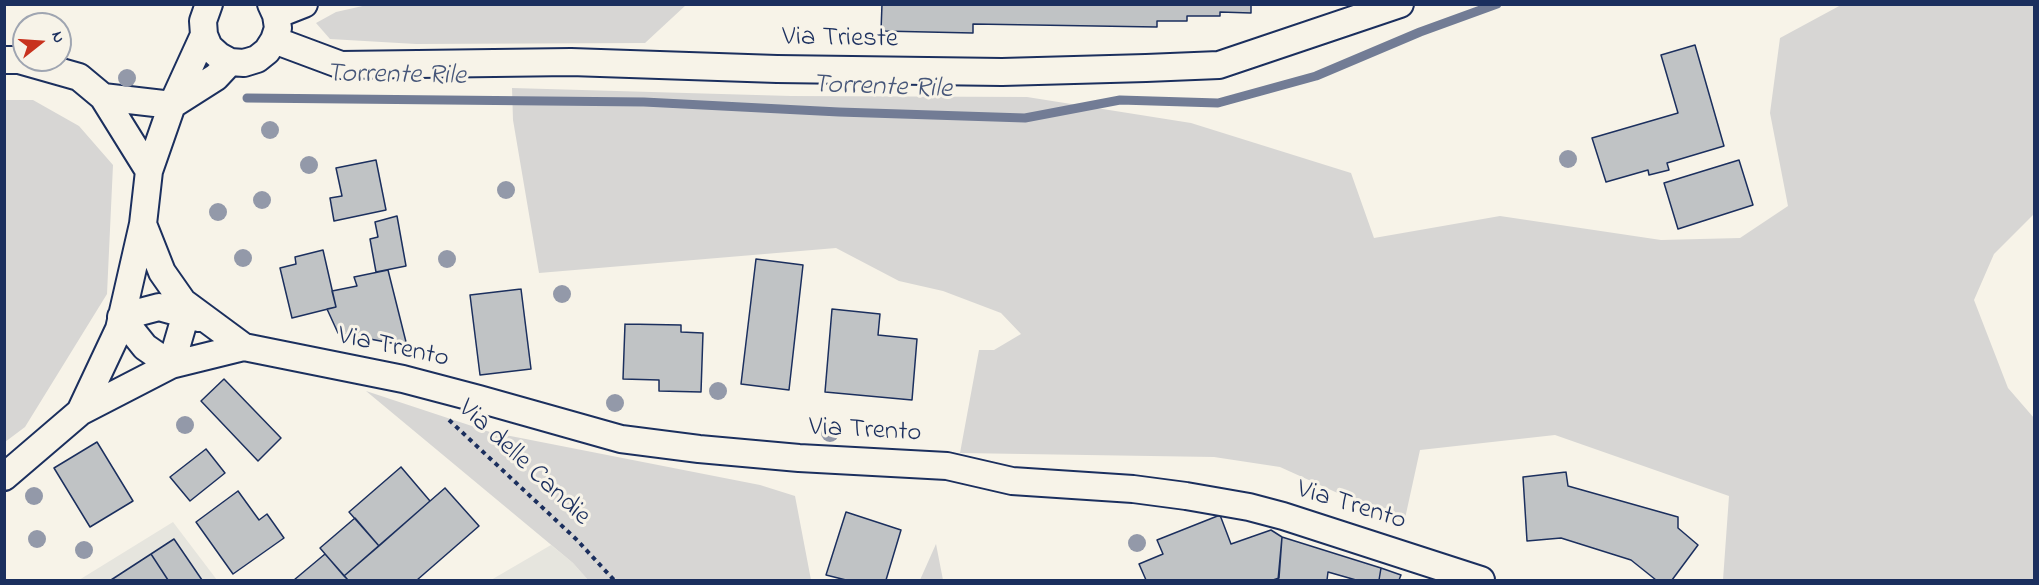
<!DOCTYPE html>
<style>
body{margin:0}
#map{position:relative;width:2039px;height:585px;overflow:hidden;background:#f7f3e8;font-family:"Indie Flower",sans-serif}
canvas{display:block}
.frame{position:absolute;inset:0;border:6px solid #1b2f5e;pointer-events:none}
.north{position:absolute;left:12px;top:12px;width:60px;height:60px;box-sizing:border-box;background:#f7f3e8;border:2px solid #9fa5b1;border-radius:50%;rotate:73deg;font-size:16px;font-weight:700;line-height:24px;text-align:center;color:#1b2f5e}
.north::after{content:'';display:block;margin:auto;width:21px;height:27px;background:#c8321e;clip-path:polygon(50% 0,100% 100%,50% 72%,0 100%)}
</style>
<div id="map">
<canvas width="2039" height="585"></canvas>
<div class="frame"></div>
<div class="north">N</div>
</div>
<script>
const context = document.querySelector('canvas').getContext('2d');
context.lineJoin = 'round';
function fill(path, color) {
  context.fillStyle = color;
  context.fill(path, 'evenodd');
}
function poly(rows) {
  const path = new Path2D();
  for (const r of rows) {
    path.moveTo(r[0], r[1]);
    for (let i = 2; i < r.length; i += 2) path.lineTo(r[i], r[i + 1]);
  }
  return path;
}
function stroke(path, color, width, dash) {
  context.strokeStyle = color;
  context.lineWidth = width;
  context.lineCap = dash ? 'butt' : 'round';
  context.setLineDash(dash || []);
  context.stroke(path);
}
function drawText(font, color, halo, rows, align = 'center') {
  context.font = font + ' "Indie Flower",sans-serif';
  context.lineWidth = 6;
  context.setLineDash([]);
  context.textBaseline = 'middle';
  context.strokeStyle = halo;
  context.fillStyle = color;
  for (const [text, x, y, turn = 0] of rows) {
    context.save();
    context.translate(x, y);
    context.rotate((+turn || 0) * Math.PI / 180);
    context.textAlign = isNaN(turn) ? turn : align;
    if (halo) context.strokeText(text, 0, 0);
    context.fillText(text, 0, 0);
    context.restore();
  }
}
fill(poly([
 [173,522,217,580,79,580],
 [551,545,573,563,588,580,491,580]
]), '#e6e5de');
fill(poly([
 [367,5,367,4,686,5,645,43,416,44,330,39,316,23,336,12],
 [1841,5,2034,5,2034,214,1994,254,1974,300,2008,388,2034,418,2034,580,1723,580,1729,496,1555,435,1420,450,1404,523,1280,467,1214,457,960,453,979,350,994,350,1021,334,1001,313,943,291,899,281,836,248,539,273,513,120,512,88,791,96,1027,97,1191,123,1351,173,1374,238,1500,216,1661,240,1740,238,1788,206,1770,113,1780,38],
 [5,100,33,100,79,126,113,165,107,294,25,427,5,442],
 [366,391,490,432,760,485,795,496,811,580,588,580,573,563],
 [936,544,943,580,920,580]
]), '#d7d6d4');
stroke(poly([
 [247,98,644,102,839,112,1025,118,1120,100,1218,103,1316,76,1420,32,1497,4]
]), '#727c95', 9);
const building = poly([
 [882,4,1251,4,1251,13,1220,12,1220,16,1187,16,1187,21,1157,21,1157,27,973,24,973,33,881,31,882,4],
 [1695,45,1724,146,1667,163,1669,170,1649,175,1648,170,1606,182,1592,138,1678,113,1661,55,1695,45],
 [376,160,386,210,334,221,330,198,342,196,336,168,376,160],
 [1739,160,1753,205,1678,229,1664,183,1739,160],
 [397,216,406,266,376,272,370,239,378,237,375,222,397,216],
 [323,250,336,307,292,318,280,268,296,264,295,257,323,250],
 [756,259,803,265,789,390,741,384,756,259],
 [388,270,407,346,338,333,327,309,336,307,332,291,357,286,354,277,388,270],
 [521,289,531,369,480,375,470,295,521,289],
 [832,309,880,314,878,335,917,339,912,400,825,392,832,309],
 [625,324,681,325,681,332,703,333,701,392,659,391,659,380,623,379,625,324],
 [224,379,281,438,258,461,201,401,224,379],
 [97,442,133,501,90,527,54,468,97,442],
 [206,449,225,473,190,501,170,477,206,449],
 [401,467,430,501,379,546,349,512,401,467],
 [1566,472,1568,486,1678,517,1678,528,1698,545,1672,580,1656,580,1631,560,1561,538,1527,541,1523,477,1566,472],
 [445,488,479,526,417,580,348,580,344,576,445,488],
 [238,491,259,520,267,514,284,538,233,574,196,522,238,491],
 [846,512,901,530,886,580,846,580,826,575,846,512],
 [1220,515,1231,544,1271,530,1282,537,1279,578,1273,580,1146,580,1139,564,1163,554,1157,540,1220,515],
 [355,518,379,546,344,576,320,548,355,518],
 [1282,537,1381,568,1379,580,1356,580,1328,572,1327,580,1278,580,1282,537],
 [174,539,202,580,168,580,151,554,174,539],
 [151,554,168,580,111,580,151,554],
 [325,554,348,580,294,580,325,554],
 [1381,568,1401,575,1399,580,1379,580,1381,568]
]);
fill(building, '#c0c3c5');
stroke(building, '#1b2f5e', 1.5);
const minor = poly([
 [209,4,203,21,204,35,209,47,219,56,230,62,244,63,257,59,267,51,274,40,278,28,276,15,271,4],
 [276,15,304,4],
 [274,40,341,65,571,62,777,69,1002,72,1146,68,1219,65,1400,4],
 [4,60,19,60,79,77,103,97,172,105,216,77,230,62],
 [103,97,149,171],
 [143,224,162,272,183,302,244,347,403,379,479,399,621,439,699,449,799,458,947,466,1012,481,1133,489,1186,496,1249,507,1283,516,1481,580],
 [121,317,145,347,171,365,183,324,183,302],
 [121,317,159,307,199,318],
 [80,412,119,329,143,224,149,171,172,105,204,35],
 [4,477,80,412,171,365,244,347]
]);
stroke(minor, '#1b2f5e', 30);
stroke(poly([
 [449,420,576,539,614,580]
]), '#1b2f5e', 4, [4.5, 4.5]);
stroke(minor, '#f7f3e8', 26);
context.fillStyle = '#9399a9';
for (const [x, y] of [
 [127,78],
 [270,130],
 [1568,159],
 [309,165],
 [506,190],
 [262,200],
 [218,212],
 [243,258],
 [447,259],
 [562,294],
 [718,391],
 [615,403],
 [185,425],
 [830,433],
 [34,496],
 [37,539],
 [1137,543],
 [84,550]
]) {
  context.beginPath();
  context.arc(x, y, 9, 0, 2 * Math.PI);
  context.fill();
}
drawText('27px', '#1b2f5e', '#f7f3e8', [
 ["Via Trieste",840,40,1],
 ["Via Trento",393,349,12],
 ["Via Trento",865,432,3],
 ["Via delle Candie",523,464,43],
 ["Via Trento",1351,507,17]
]);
drawText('italic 28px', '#465679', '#f7f3e8', [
 ["Torrente Rile",396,77,1],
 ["Torrente Rile",882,89,2]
]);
</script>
